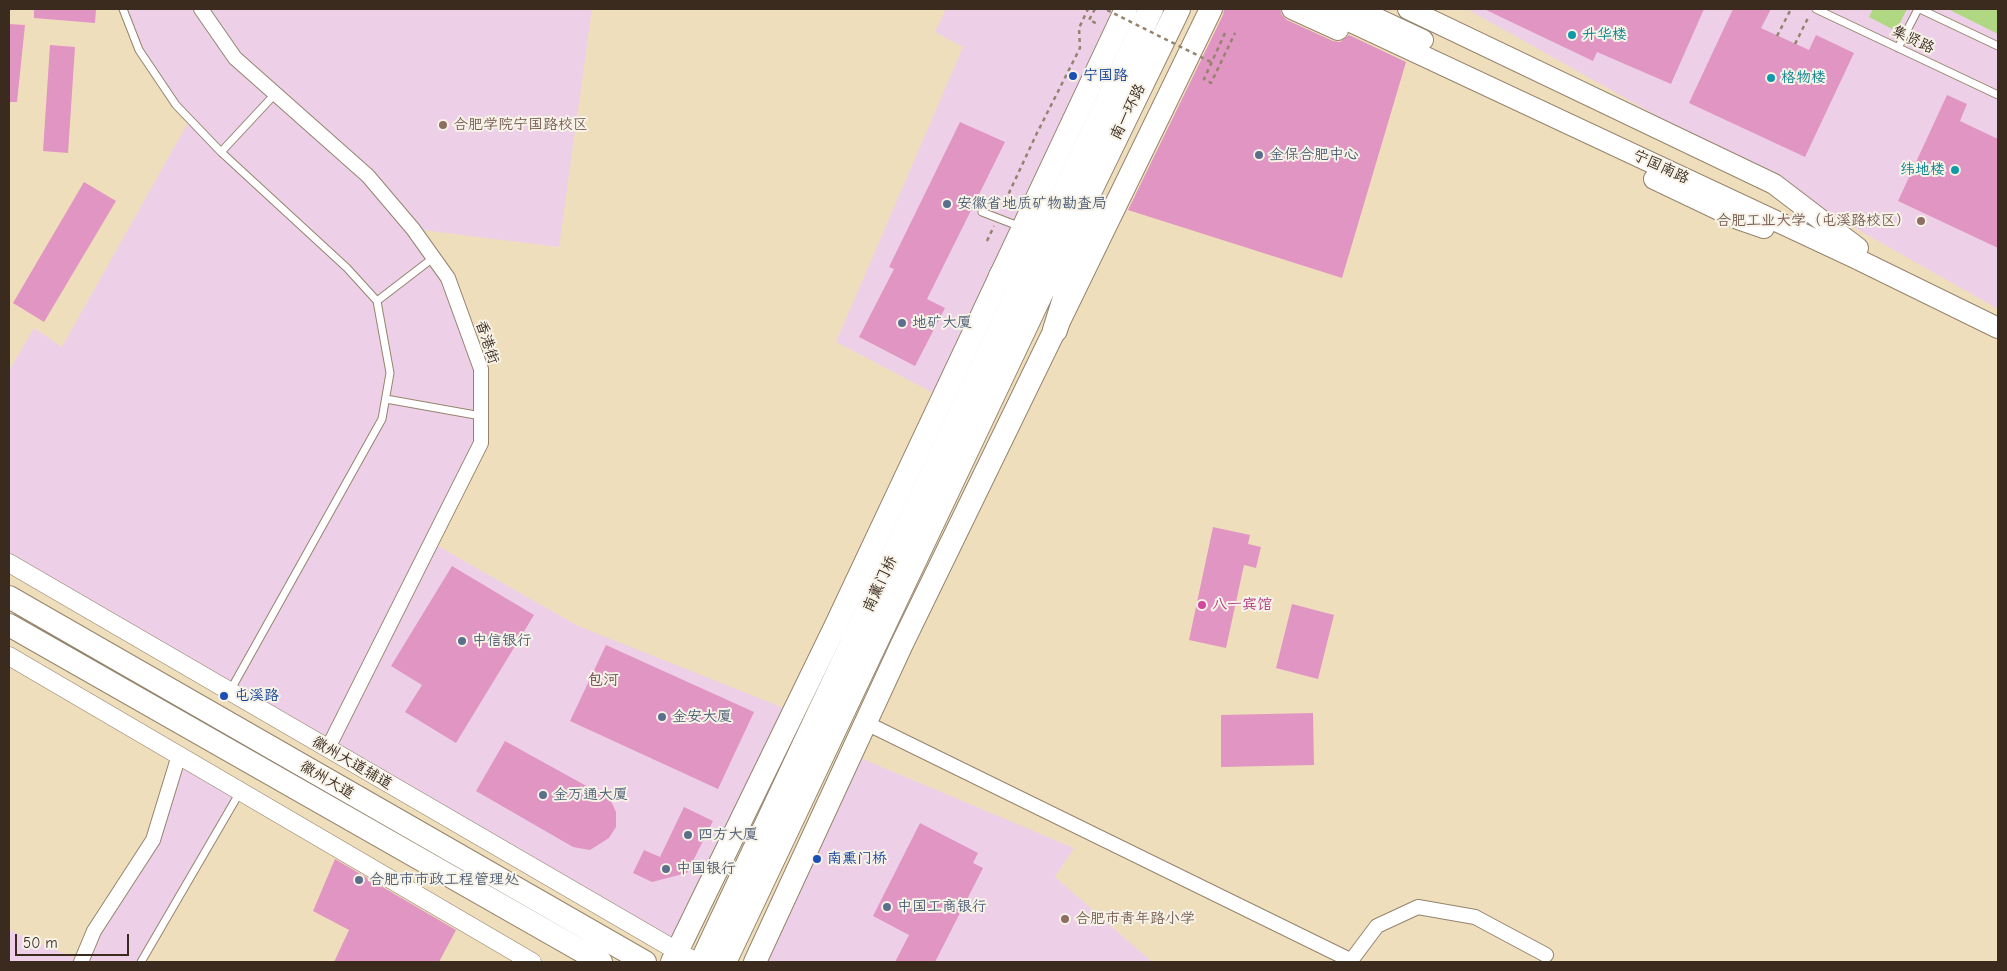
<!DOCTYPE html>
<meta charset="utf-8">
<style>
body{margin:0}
#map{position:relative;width:2007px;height:971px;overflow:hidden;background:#efdebc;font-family:"Comic Neue",sans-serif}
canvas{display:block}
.frame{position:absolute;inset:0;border:10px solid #3b2a1e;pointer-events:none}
.scale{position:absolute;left:15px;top:934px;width:114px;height:22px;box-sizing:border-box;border:2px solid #3b2a1e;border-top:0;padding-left:6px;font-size:15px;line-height:18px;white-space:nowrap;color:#3b2a1e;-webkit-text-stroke:4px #f7f3e8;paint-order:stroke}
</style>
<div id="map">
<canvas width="2007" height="971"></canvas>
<div class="frame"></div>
<div class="scale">50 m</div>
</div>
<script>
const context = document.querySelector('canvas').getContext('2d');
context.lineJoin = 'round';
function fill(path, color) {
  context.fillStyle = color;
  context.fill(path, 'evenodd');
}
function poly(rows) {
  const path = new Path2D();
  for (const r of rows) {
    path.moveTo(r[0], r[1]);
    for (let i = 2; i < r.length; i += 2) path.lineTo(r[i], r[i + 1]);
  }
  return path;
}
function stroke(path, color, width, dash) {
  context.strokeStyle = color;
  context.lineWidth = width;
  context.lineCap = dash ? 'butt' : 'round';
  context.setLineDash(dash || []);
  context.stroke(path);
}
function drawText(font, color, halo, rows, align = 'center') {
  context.font = font + ' "Comic Neue","LXGW WenKai TC",sans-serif';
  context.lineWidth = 4;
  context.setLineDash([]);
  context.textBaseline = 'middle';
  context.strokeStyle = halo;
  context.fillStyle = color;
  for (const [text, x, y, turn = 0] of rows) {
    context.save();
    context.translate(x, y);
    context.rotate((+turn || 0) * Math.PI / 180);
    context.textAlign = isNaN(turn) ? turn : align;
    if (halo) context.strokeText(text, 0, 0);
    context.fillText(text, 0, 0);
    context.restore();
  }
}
fill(poly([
 [123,9,592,9,559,247,414,229,448,278,481,369,481,443,431,542,578,626,794,712,677,952,9,563,9,371,34,328,62,347,190,119,139,50],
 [946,9,1126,9,943,398,836,342,963,47,935,32],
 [1467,9,1998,9,1998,309,1689,134],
 [851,754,1074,848,1055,877,1152,962,755,962],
 [179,755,240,791,141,962,9,962,9,930,82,961,153,840]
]), '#edd0e8');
fill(poly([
 [1873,9,1907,9,1896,31,1869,17],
 [1948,9,1998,9,1998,34]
]), '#b0d781');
fill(poly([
 [34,9,96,9,95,23,34,18],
 [1224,9,1280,9,1282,15,1287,20,1333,41,1340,42,1349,35,1406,62,1342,278,1128,210,1223,15],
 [1484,9,1704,9,1671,84,1597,52,1593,61],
 [1733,9,1771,9,1761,28,1809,50,1816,35,1854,53,1805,157,1689,103],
 [9,24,25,25,17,102,9,102],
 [50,45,75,47,68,153,43,151],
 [1947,95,1967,104,1960,121,1998,139,1998,248,1898,201],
 [960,122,1005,142,927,299,945,308,915,366,859,337,894,269,889,267],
 [84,182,116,201,44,322,13,303],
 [1213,527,1250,535,1248,544,1261,547,1256,568,1244,565,1226,648,1189,640],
 [452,566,534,615,456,743,405,712,422,685,391,666],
 [1292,604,1334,615,1318,679,1276,668],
 [606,645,754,712,718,789,570,721],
 [1313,713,1314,765,1221,767,1221,715],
 [505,741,610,799,616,812,616,827,609,838,590,850,573,847,476,791],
 [684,807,713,821,687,873,652,882,633,873,644,850,660,857],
 [920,823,978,853,973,863,983,868,935,962,895,962,909,935,873,916],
 [335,859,456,930,439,962,334,962,349,930,313,911]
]), '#e195c3');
const service = poly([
 [123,9,139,50,176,105,221,152,347,268,377,301,390,373,382,419,230,691],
 [1816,9,1998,95],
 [1920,9,1998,46],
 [1898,48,1918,9],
 [221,152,275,94],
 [982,212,1021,227],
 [377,301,433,258],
 [386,399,481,416],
 [141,962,240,792]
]);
const minor = poly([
 [201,9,235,58,368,176,413,229,448,278,481,369,481,443,328,748],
 [866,723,1350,960],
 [81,962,94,931,153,840,179,755],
 [1350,962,1377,926,1418,907,1475,917,1546,955]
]);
const tertiary = poly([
 [9,563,696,962],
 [9,656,532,962]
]);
const secondary = poly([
 [1292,9,1338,30],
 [1323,9,1855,258,1998,328],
 [1357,9,1423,40],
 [1408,9,1774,184,1858,248],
 [1654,179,1738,219,1764,228]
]);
const primary = poly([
 [9,597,645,962],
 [9,625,601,962],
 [672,962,835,627,1126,9],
 [755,962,902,644,1211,9]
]);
const trunk = poly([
 [1001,276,1042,213],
 [1055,330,1091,215],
 [702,962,1151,9],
 [724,962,1078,215,1178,9]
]);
stroke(service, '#95846d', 9);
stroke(minor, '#95846d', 16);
stroke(tertiary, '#95846d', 19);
stroke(secondary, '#95846d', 22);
stroke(primary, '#95846d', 24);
stroke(trunk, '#95846d', 26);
stroke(poly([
 [1095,9,1089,20,1098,24],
 [1225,33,1204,79,1211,83,1235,33],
 [1777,36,1791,9],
 [1795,44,1809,16],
 [1002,208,1036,135,1080,48,1079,28,1088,9],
 [987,241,994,226]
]), '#95846d', 2.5, [4, 4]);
stroke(service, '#fff', 7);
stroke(minor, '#fff', 14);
stroke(tertiary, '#fff', 18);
stroke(secondary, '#fff', 20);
stroke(primary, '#fff', 22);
stroke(trunk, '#fff', 24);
stroke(poly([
 [1107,10,1211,62]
]), '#95846d', 2.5, [4, 4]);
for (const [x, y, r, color] of [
 [1572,35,5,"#0f9aa8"],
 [1073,76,5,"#1a4fb4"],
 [1771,78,5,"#0f9aa8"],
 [443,125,5,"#8d6e63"],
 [1259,155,5,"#5c6f8a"],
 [1955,170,5,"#0f9aa8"],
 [947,204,5,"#5c6f8a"],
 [1921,221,5,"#8d6e63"],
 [902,323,5,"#5c6f8a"],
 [1202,605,5,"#d1479c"],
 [462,641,5,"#5c6f8a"],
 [224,696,5,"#1a4fb4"],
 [662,717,5,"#5c6f8a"],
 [543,795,5,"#5c6f8a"],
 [688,835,5,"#5c6f8a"],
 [817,859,5,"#1a4fb4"],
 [666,869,5,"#5c6f8a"],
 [359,880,5,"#5c6f8a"],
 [887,907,5,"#5c6f8a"],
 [1065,919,5,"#8d6e63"]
]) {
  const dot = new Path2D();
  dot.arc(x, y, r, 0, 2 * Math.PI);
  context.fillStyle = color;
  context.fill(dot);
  stroke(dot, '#f7f3e8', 2);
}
drawText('15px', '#0d838f', '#f7f3e8', [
 ["升华楼",1582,35],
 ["格物楼",1781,78],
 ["纬地楼",1945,170,"right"]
], 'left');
drawText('15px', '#3b2a1e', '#f7f3e8', [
 ["集贤路",1913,40,25],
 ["南一环路",1128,112,-64],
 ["宁国南路",1661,167,25],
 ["香港街",487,342,72],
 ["南薰门桥",880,584,-65],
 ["徽州大道辅道",352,763,30],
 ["徽州大道",327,780,30]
]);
drawText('15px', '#164399', '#f7f3e8', [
 ["宁国路",1083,76],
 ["屯溪路",234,696],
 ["南熏门桥",827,859]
], 'left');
drawText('15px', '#785e54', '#f7f3e8', [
 ["合肥学院宁国路校区",453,125],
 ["合肥工业大学（屯溪路校区）",1911,221,"right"],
 ["合肥市青年路小学",1075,919]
], 'left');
drawText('15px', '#4e5e75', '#f7f3e8', [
 ["金保合肥中心",1269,155],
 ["安徽省地质矿物勘查局",957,204],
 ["地矿大厦",912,323],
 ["中信银行",472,641],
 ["金安大厦",672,717],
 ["金万通大厦",553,795],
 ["四方大厦",698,835],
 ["中国银行",676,869],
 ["合肥市市政工程管理处",369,880],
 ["中国工商银行",897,907]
], 'left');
drawText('15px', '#b23c85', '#f7f3e8', [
 ["八一宾馆",1212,605]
], 'left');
drawText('16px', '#754f58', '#f7f3e8', [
 ["包河",603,680]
]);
</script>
